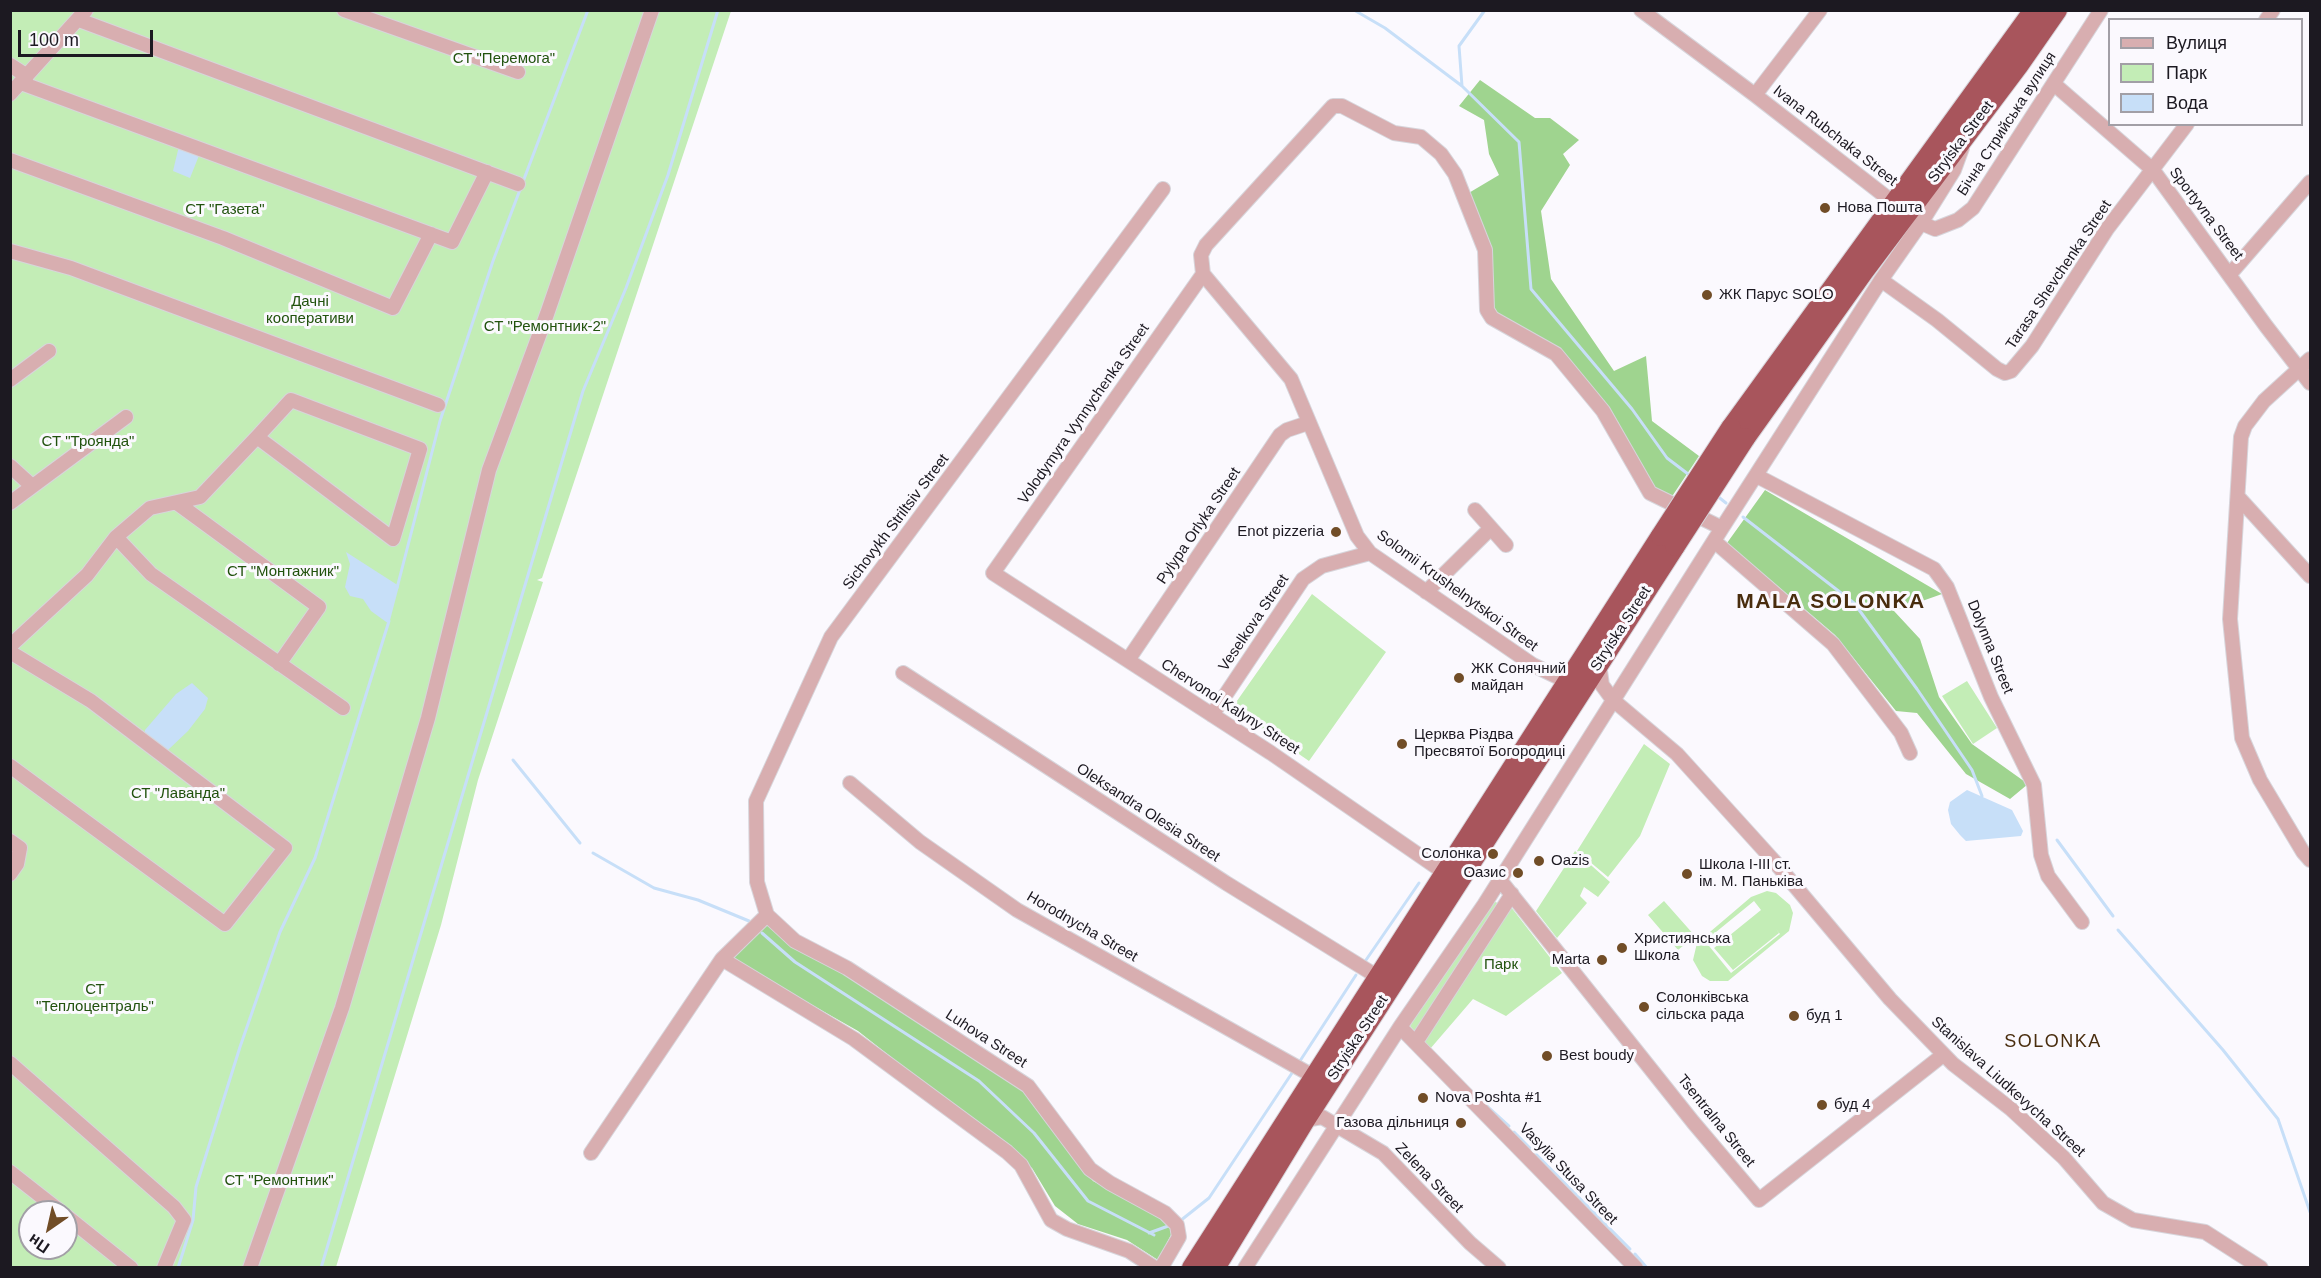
<!DOCTYPE html>
<meta charset="utf-8">
<style>
body{margin:0}
#map{position:relative;width:2321px;height:1278px;overflow:hidden;background:#fbf9fe;font-family:Arial,sans-serif}
canvas{display:block}
.frame{position:absolute;inset:0;border:12px solid #1c1921;pointer-events:none}
.legend{position:absolute;left:2108px;top:18px;width:195px;height:108px;box-sizing:border-box;background:#fbf9fe;border:2px solid #a29fa6;margin:0;padding:8px 10px;list-style:none;font-size:18px;color:#1c1921}
.legend li{display:flex;align-items:center;gap:12px;height:30px}
.legend b{width:30px;border:2px solid #a29fa6}
.north{position:absolute;left:18px;top:1200px;width:60px;height:60px;box-sizing:border-box;background:#fbf9fe;border:2px solid #a29fa6;border-radius:50%;rotate:214deg;font-size:16px;font-weight:700;line-height:24px;text-align:center;color:#1c1921}
.north::after{content:'';display:block;margin:auto;width:21px;height:27px;background:#714d27;clip-path:polygon(50% 0,100% 100%,50% 72%,0 100%)}
.scale{position:absolute;left:18px;top:30px;width:135px;height:27px;box-sizing:border-box;border:3px solid #1c1921;border-top:0;padding-left:8px;font-size:18px;line-height:21px;white-space:nowrap;color:#1c1921;-webkit-text-stroke:4px #fbf9fe;paint-order:stroke}
</style>
<div id="map">
<canvas width="2321" height="1278"></canvas>
<div class="frame"></div>
<ul class="legend">
<li><b style="height:8px;background:#d8aeb0"></b>Вулиця</li>
<li><b style="height:16px;background:#c3edb6"></b>Парк</li>
<li><b style="height:16px;background:#c7dff8"></b>Вода</li>
</ul>
<div class="north">Пн</div>
<div class="scale">100 m</div>
</div>
<script>
const context = document.querySelector('canvas').getContext('2d');
context.lineJoin = 'round';
function fill(path, color) {
  context.fillStyle = color;
  context.fill(path, 'evenodd');
}
function poly(rows) {
  const path = new Path2D();
  for (const r of rows) {
    path.moveTo(r[0], r[1]);
    for (let i = 2; i < r.length; i += 2) path.lineTo(r[i], r[i + 1]);
  }
  return path;
}
function stroke(path, color, width, dash) {
  context.strokeStyle = color;
  context.lineWidth = width;
  context.lineCap = dash ? 'butt' : 'round';
  context.setLineDash(dash || []);
  context.stroke(path);
}
function drawText(font, color, halo, rows, align = 'center') {
  context.font = font + ' Arial,sans-serif';
  context.lineWidth = 6;
  context.setLineDash([]);
  context.textBaseline = 'middle';
  context.strokeStyle = halo;
  context.fillStyle = color;
  for (const [text, x, y, turn = 0] of rows) {
    context.save();
    context.translate(x, y);
    context.rotate((+turn || 0) * Math.PI / 180);
    context.textAlign = isNaN(turn) ? turn : align;
    if (halo) context.strokeText(text, 0, 0);
    context.fillText(text, 0, 0);
    context.restore();
  }
}
fill(poly([
 [10,11,731,11,542,578,537,580,543,582,478,780,441,925,336,1267,11,1267],
 [30,1212,66,1212,66,1248,30,1248],
 [1312,594,1386,652,1309,761,1232,708],
 [1967,681,1997,728,1973,744,1942,696],
 [1644,744,1670,764,1640,836,1608,877,1577,851],
 [1575,851,1610,882,1598,897,1584,887,1580,896,1587,903,1557,938,1536,911],
 [1767,891,1776,893,1790,905,1793,913,1789,931,1728,981,1710,981,1702,976,1693,960,1697,943,1751,897],
 [1754,901,1761,910,1714,948,1733,970,1779,933,1776,929,1780,934,1731,973,1705,941],
 [1664,901,1695,936,1678,950,1648,915],
 [1495,902,1511,907,1562,973,1506,1016,1473,999,1430,1049,1410,1026,1487,909]
]), '#c3edb6');
fill(poly([
 [1480,80,1535,118,1550,118,1579,140,1563,154,1570,165,1541,211,1551,279,1614,371,1646,356,1652,421,1699,456,1671,498,1650,490,1618,422,1555,346,1490,310,1467,194,1499,175,1489,154,1484,120,1459,106],
 [1765,490,1942,594,1894,611,1920,639,1939,697,1972,744,2028,784,2010,799,1966,774,1917,713,1896,711,1835,635,1727,543],
 [767,924,1027,1093,1093,1181,1166,1220,1172,1233,1158,1260,1127,1240,1078,1224,1055,1206,1032,1168,858,1031,729,958]
]), '#9fd48f');
fill(poly([
 [179,146,200,153,190,178,173,171],
 [346,552,399,586,389,624,371,611,363,599,350,596,345,587,350,564],
 [192,683,208,698,205,709,188,731,168,750,145,735,145,730,176,694],
 [1967,790,2012,810,2023,831,2021,836,1966,841,1960,835,1951,824,1948,810,1950,802]
]), '#c7dff8');
stroke(poly([
 [1354,10,1385,28,1462,86,1519,142,1531,289,1632,409,1667,458,1692,477],
 [1462,86,1459,46,1485,10],
 [1716,495,1726,503],
 [1743,517,1854,603,1917,689,1972,770,1982,796],
 [397,588,440,421,493,261,588,10],
 [513,760,580,843],
 [2057,840,2113,916],
 [593,853,654,888,698,900,749,921],
 [2118,930,2223,1050,2278,1119,2310,1212],
 [762,933,795,962,979,1081,1034,1133,1088,1201,1154,1235],
 [1366,960,1419,883],
 [1298,1064,1356,975],
 [1487,1106,1509,1126],
 [1514,1132,1630,1249],
 [1180,1221,1209,1198,1294,1070],
 [1149,1233,1171,1225],
 [1635,1254,1647,1268],
 [178,1268,193,1220,196,1187,240,1047,280,932,315,858,389,621],
 [321,1268,583,391,626,288,668,175,718,10]
]), '#c7dff8', 3);
const minor = poly([
 [344,10,518,72],
 [1641,10,1755,95,1894,203],
 [79,20,518,184],
 [2266,20,2273,10],
 [10,65,27,76],
 [21,83,452,242,487,172],
 [2054,84,2153,170,2266,326,2310,383],
 [10,94,86,10],
 [1755,95,1820,10],
 [10,160,223,238,393,308,431,234],
 [1921,223,1935,229,1958,220,1973,208,2101,10],
 [10,251,71,268,438,405],
 [1203,274,993,573,1271,753,1445,873],
 [2230,274,2310,182],
 [1881,280,1937,320,1997,369,2005,373,2011,371,2032,346,2107,229,2187,124],
 [2310,359,2264,401,2245,426,2241,437,2230,619,2242,738,2260,780,2303,852,2310,860],
 [10,380,49,351],
 [10,466,32,486],
 [1757,476,1934,569,1947,587,1991,697,2034,785,2041,855,2048,876,2082,922],
 [2239,498,2310,576],
 [10,503,126,417],
 [177,503,319,607,279,664],
 [1475,510,1506,545],
 [116,537,151,574,343,708],
 [1714,541,1833,644,1901,733,1910,753],
 [1426,592,1491,528],
 [10,646,87,575,116,537,150,508,200,497,257,437,291,400,420,449,393,539,257,437],
 [10,652,91,701,285,848,225,924,10,766],
 [1128,660,1280,435,1287,430,1308,423],
 [1599,664,1602,685,1613,700,1677,754,1773,860,1890,999,1953,1064,2011,1109,2064,1158,2103,1203,2133,1220,2205,1232,2261,1268],
 [903,673,1226,883,1378,977],
 [1568,682,1533,665,1370,553,1357,536,1291,379,1203,274,1201,255,1206,245,1333,106,1342,106,1394,133,1421,137,1441,154,1455,174,1485,250,1487,310,1492,318,1556,354,1603,411,1650,493,1722,528],
 [1212,715,1303,579,1322,566,1370,553],
 [850,783,920,842,1017,910,1313,1076],
 [10,841,20,848,17,864,10,874],
 [1500,880,1693,1122,1759,1200,1943,1055],
 [767,915,757,882,756,801,831,637,1163,189],
 [767,915,722,959,854,1039,1007,1152,1021,1165,1051,1220,1067,1229,1129,1251,1155,1268],
 [767,915,795,941,847,968,1028,1086,1090,1169,1110,1183,1165,1213,1177,1225,1179,1237,1161,1268],
 [1400,1027,1636,1268],
 [1416,1042,1512,894],
 [10,1063,174,1207,184,1220,164,1268],
 [1305,1120,1322,1117,1383,1153,1470,1243,1499,1268],
 [591,1153,722,959],
 [10,1172,61,1212],
 [66,1216,131,1268],
 [250,1268,342,1008,428,718,489,470,547,314,652,10],
 [1245,1268,1400,1027,1484,905,1722,528,1881,280,1921,223,1954,170,1962,148]
]);
const highway = poly([
 [1731,428,2034,10],
 [1745,438,1864,271,2018,66,2057,10],
 [1192,1268,1661,536],
 [1215,1268,1305,1120,1675,546]
]);
stroke(minor, '#d7d5db', 16);
stroke(highway, '#d7d5db', 22);
stroke(minor, '#d8aeb0', 14);
stroke(highway, '#a8555c', 20);
const highwayBridge = poly([
 [1661,536,1731,428],
 [1675,546,1745,438]
]);
stroke(highwayBridge, '#d7d5db', 22, []);
stroke(highwayBridge, '#a8555c', 20);
for (const [x, y, r, color] of [
 [1825,208,6,"#714d27"],
 [1707,295,6,"#714d27"],
 [1336,532,6,"#714d27"],
 [1459,678,6,"#714d27"],
 [1402,744,6,"#714d27"],
 [1493,854,6,"#714d27"],
 [1539,861,6,"#714d27"],
 [1518,873,6,"#714d27"],
 [1687,874,6,"#714d27"],
 [1622,948,6,"#714d27"],
 [1602,960,6,"#714d27"],
 [1644,1007,6,"#714d27"],
 [1794,1016,6,"#714d27"],
 [1547,1056,6,"#714d27"],
 [1423,1098,6,"#714d27"],
 [1822,1105,6,"#714d27"],
 [1461,1123,6,"#714d27"]
]) {
  const dot = new Path2D();
  dot.arc(x, y, r, 0, 2 * Math.PI);
  context.fillStyle = color;
  context.fill(dot);
  stroke(dot, '#fbf9fe', 2);
}
drawText('15px', '#21520d', '#fbf9fe', [
 ["СТ \"Перемога\"",504,59],
 ["СТ \"Газета\"",225,210],
 ["Дачні",310,302],
 ["кооперативи",310,319],
 ["СТ \"Ремонтник-2\"",545,327],
 ["СТ \"Троянда\"",88,442],
 ["СТ \"Монтажник\"",283,572],
 ["СТ \"Лаванда\"",178,794],
 ["Парк",1501,965],
 ["СТ",95,990],
 ["\"Теплоцентраль\"",95,1007],
 ["СТ \"Ремонтник\"",279,1181]
]);
drawText('15px', '#1c1921', '#fbf9fe', [
 ["Бічна Стрийська вулиця",2007,124,-57],
 ["Ivana Rubchaka Street",1835,136,38],
 ["Stryiska Street",1961,142,-53],
 ["Sportyvna Street",2206,214,53],
 ["Tarasa Shevchenka Street",2059,275,-56],
 ["Volodymyra Vynnychenka Street",1084,414,-55],
 ["Sichovykh Striltsiv Street",896,522,-53],
 ["Pylypa Orlyka Street",1199,526,-56],
 ["Solomii Krushelnytskoi Street",1457,591,36],
 ["Veselkova Street",1254,623,-56],
 ["Stryiska Street",1621,629,-57],
 ["Dolynna Street",1990,647,68],
 ["Chervonoi Kalyny Street",1230,707,33],
 ["Oleksandra Olesia Street",1148,813,33],
 ["Horodnycha Street",1082,927,30],
 ["Stryiska Street",1358,1038,-57],
 ["Luhova Street",986,1039,33],
 ["Stanislava Liudkevycha Street",2008,1087,42],
 ["Tsentralna Street",1716,1121,51],
 ["Vasylia Stusa Street",1568,1174,46],
 ["Zelena Street",1429,1178,46]
]);
drawText('15px', '#1c1921', '#fbf9fe', [
 ["Нова Пошта",1837,208],
 ["ЖК Парус SOLO",1719,295],
 ["Enot pizzeria",1324,532,"right"],
 ["ЖК Сонячний",1471,669],
 ["майдан",1471,686],
 ["Церква Різдва",1414,735],
 ["Пресвятої Богородиці",1414,752],
 ["Солонка",1481,854,"right"],
 ["Oazis",1551,861],
 ["Школа І-ІІІ ст.",1699,865],
 ["ім. М. Паньківа",1699,882],
 ["Оазис",1506,873,"right"],
 ["Християнська",1634,939],
 ["Школа",1634,956],
 ["Marta",1590,960,"right"],
 ["Солонківська",1656,998],
 ["сільска рада",1656,1015],
 ["буд 1",1806,1016],
 ["Best boudy",1559,1056],
 ["Nova Poshta #1",1435,1098],
 ["буд 4",1834,1105],
 ["Газова дільниця",1449,1123,"right"]
], 'left');
context.letterSpacing = '1.5px';
drawText('18px', '#492d0e', '#fbf9fe', [
 ["SOLONKA",2053,1042]
]);
context.letterSpacing = '0px';
context.letterSpacing = '1.5px';
drawText('bold 21px', '#492d0e', '#fbf9fe', [
 ["MALA SOLONKA",1831,602]
]);
context.letterSpacing = '0px';
</script>
